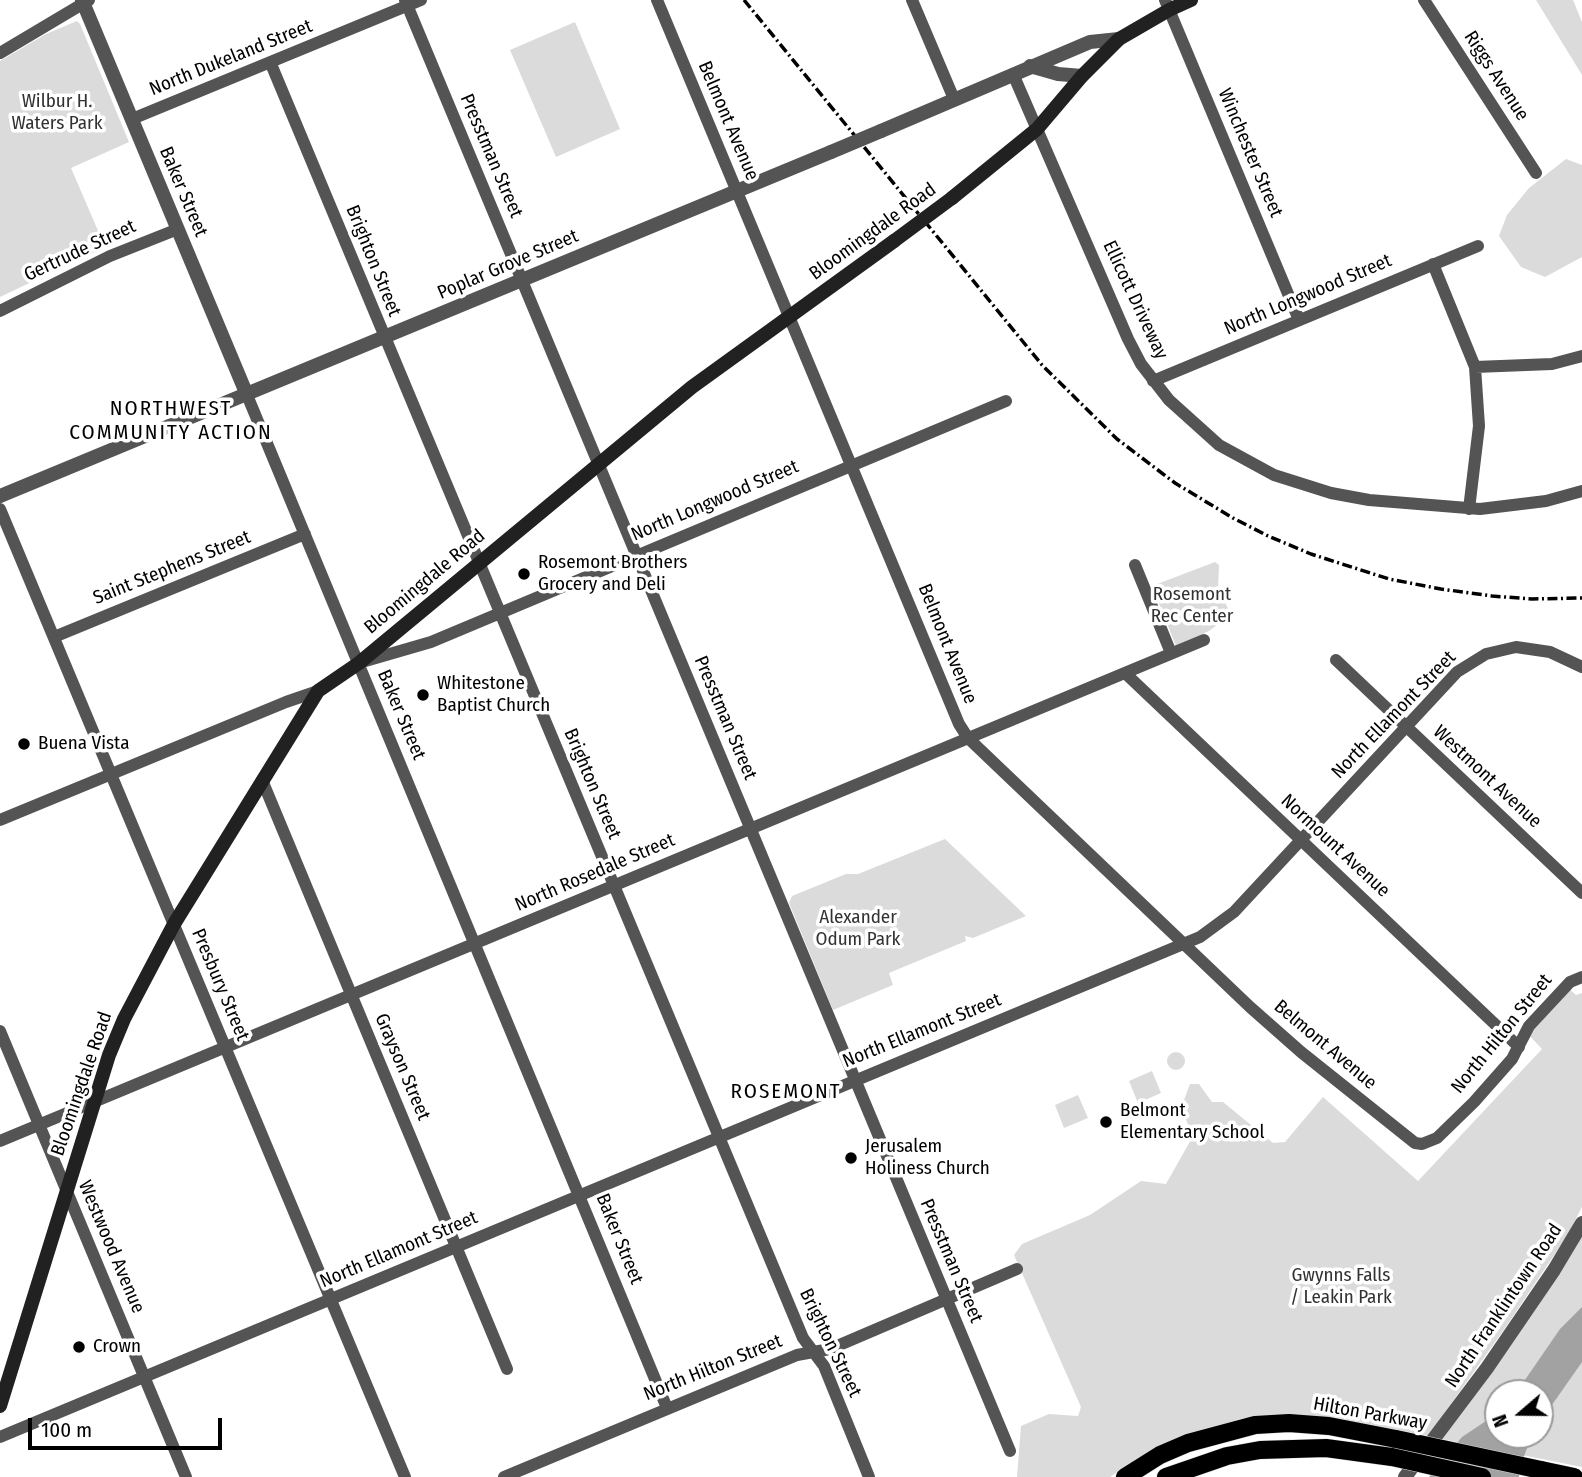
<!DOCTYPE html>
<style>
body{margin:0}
#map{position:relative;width:1582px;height:1477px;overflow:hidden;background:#fff;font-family:"Fira Sans Condensed",sans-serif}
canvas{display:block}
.north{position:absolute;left:1484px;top:1379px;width:70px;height:70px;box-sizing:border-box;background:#fff;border:2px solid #999;border-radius:50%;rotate:250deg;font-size:19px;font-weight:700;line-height:28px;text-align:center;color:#000}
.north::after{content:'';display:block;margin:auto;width:24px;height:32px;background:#000;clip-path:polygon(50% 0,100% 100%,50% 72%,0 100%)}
.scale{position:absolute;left:28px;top:1418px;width:194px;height:32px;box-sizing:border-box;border:4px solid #000;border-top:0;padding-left:9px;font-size:21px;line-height:24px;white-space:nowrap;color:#000;-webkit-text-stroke:5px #fff;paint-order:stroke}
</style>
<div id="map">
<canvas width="1582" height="1477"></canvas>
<div class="north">N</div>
<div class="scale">100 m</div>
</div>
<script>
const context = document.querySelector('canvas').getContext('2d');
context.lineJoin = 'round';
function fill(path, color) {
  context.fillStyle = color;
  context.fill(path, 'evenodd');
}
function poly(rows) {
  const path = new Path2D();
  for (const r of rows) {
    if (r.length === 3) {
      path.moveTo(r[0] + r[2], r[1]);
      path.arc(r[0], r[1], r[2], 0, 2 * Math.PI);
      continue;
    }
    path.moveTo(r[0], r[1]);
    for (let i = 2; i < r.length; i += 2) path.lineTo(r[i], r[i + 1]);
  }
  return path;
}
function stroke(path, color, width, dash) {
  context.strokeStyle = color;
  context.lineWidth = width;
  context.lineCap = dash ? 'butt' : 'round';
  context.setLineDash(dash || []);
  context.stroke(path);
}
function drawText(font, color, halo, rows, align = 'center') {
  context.font = font + ' "Fira Sans Condensed",sans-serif';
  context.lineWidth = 7;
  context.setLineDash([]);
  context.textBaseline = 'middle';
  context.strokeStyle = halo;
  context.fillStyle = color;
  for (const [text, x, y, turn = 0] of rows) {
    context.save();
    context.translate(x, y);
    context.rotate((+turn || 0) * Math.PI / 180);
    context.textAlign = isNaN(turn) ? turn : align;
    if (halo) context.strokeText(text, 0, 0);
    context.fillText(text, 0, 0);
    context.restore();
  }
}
fill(poly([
 [1536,0,1573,0,1582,22,1582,75],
 [77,21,80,24,129,142,71,168,105,247,0,297,0,61,46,34],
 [575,22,620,129,556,157,510,50],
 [1566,159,1582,165,1582,257,1545,277,1521,267,1499,236,1507,215,1529,188],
 [1215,562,1219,565,1218,590,1229,610,1229,616,1209,631,1176,646,1152,586],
 [945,839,1026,916,973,938,965,936,966,941,889,973,893,985,833,1010,789,903,792,896,846,874,858,874],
 [1566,986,1576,995,1582,993,1582,1207,1567,1236,1503,1331,1428,1436,1332,1417,1302,1415,1240,1419,1171,1441,1138,1458,1110,1477,1017,1477,1021,1426,1049,1414,1078,1416,1081,1407,1014,1255,1022,1244,1090,1215,1141,1181,1166,1184,1193,1136,1181,1108,1190,1084,1199,1084,1212,1102,1223,1102,1273,1143,1285,1142,1323,1097,1418,1181,1542,1049,1524,1030],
 [1176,1061,9],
 [1152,1071,1161,1093,1138,1103,1129,1081],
 [1078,1095,1088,1118,1064,1128,1055,1105],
 [1582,1236,1582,1467,1442,1439],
 [1498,1393,1540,1393,1540,1435,1498,1435]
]), '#dbdbdb');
fill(poly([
 [1582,1307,1582,1362,1540,1422,1540,1393,1516,1393,1560,1329],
 [1498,1413,1498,1435,1532,1435,1520,1467,1519,1477,1429,1477,1462,1437]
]), '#a2a2a2');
const primary = poly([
 [1541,1470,1574,1477],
 [1125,1477,1160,1455,1188,1443,1255,1425,1289,1423,1329,1426,1396,1439],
 [1166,1477,1227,1456,1260,1450,1326,1448,1392,1457]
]);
stroke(primary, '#dbdbdb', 19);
stroke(poly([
 [405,0,1010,1451],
 [657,0,959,724,968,738,1250,1007,1301,1052,1415,1143,1422,1144,1437,1138,1474,1102,1512,1059,1529,1026,1570,982,1582,977],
 [912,0,954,99],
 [1165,0,1299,320],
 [1424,0,1536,173],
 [0,53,89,0],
 [271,64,803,1338,824,1366,869,1477],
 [1013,74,1128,339,1141,364,1169,400,1219,445,1274,475,1331,493,1369,500,1480,509,1546,501,1582,491],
 [132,119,421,0],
 [1433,264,1475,367,1479,426,1469,509],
 [0,311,110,256,178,229],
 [1475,367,1552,364,1582,356],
 [1153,381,1478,246],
 [247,395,667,1408],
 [0,509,405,1477],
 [1135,565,1171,653],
 [54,637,305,534],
 [1336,660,1582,893],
 [362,662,431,642,1006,401],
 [1125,673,1519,1047],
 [262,780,507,1369],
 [0,820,286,702,318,691],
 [0,1031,186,1477],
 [0,1141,1204,640],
 [0,1437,1200,937,1234,912,1457,672,1486,654,1516,647,1550,652,1582,667],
 [504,1477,797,1355,830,1349,1017,1269]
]), '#545454', 12);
stroke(poly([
 [82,0,247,395],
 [1030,66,1058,74,1082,76],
 [881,131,1090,42,1119,39],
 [0,496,831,152],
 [1405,1477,1487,1368,1554,1270,1582,1223]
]), '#545454', 14);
stroke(poly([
 [952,198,1037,129,1082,76,1119,39,1169,10,1191,0],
 [0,1406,109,1055,124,1019,174,924,318,691,359,663,692,387,894,241]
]), '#212121', 14);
stroke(primary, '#000', 18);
stroke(poly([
 [744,0,1042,365,1117,439,1175,483,1233,518,1268,536,1311,554,1389,579,1441,589,1492,596,1532,599,1582,598]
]), '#000', 3.5, [10, 3.5, 2, 3.5]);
const primaryBridge = poly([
 [1396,1439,1541,1470],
 [1392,1457,1482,1477]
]);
stroke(primaryBridge, '#dbdbdb', 19, []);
stroke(poly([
 [831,152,881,131]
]), '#545454', 14);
stroke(poly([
 [894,241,952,198]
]), '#212121', 14);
stroke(primaryBridge, '#000', 18);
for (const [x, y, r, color] of [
 [524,574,7,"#000"],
 [423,695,7,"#000"],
 [24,744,7,"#000"],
 [1106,1122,7,"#000"],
 [851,1158,7,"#000"],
 [79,1347,7,"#000"]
]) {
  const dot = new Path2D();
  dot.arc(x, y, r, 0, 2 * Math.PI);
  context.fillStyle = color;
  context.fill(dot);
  stroke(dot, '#fff', 2.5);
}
drawText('19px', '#000', '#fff', [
 ["North Dukeland Street",231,58,-22],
 ["Riggs Avenue",1496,76,57],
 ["Belmont Avenue",728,121,67],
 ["Winchester Street",1250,153,67],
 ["Presstman Street",491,156,67],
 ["Baker Street",183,192,67],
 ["Bloomingdale Road",873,232,-36],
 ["Gertrude Street",80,251,-25],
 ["Brighton Street",373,261,68],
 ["Poplar Grove Street",508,265,-23],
 ["North Longwood Street",1308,295,-23],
 ["Ellicott Driveway",1135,300,65],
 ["North Longwood Street",715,501,-23],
 ["Saint Stephens Street",172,568,-22],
 ["Bloomingdale Road",425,582,-40],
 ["Belmont Avenue",947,644,68],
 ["Baker Street",401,715,67],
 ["North Ellamont Street",1394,715,-46],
 ["Presstman Street",725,718,67],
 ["Westmont Avenue",1487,777,43],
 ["Brighton Street",592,784,67],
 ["Normount Avenue",1335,846,43],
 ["North Rosedale Street",595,873,-23],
 ["Presbury Street",220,985,67],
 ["North Ellamont Street",922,1031,-22],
 ["North Hilton Street",1502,1034,-51],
 ["Belmont Avenue",1325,1045,40],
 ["Grayson Street",402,1067,67],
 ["Bloomingdale Road",82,1084,-71],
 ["Baker Street",619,1239,68],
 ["Westwood Avenue",111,1247,67],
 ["North Ellamont Street",399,1250,-23],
 ["Presstman Street",951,1261,67],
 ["North Franklintown Road",1504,1306,-56],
 ["Brighton Street",830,1343,64],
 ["North Hilton Street",713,1368,-22],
 ["Hilton Parkway",1370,1414,10]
]);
drawText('19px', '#323232', '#fff', [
 ["Wilbur H.",57,102],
 ["Waters Park",57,124],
 ["Rosemont",1192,595],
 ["Rec Center",1192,617],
 ["Alexander",858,918],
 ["Odum Park",858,940],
 ["Gwynns Falls",1341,1276],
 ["/ Leakin Park",1341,1298]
]);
drawText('19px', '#000', '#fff', [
 ["Rosemont Brothers",538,563],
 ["Grocery and Deli",538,585],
 ["Whitestone",437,684],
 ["Baptist Church",437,706],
 ["Buena Vista",38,744],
 ["Belmont",1120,1111],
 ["Elementary School",1120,1133],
 ["Jerusalem",865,1147],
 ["Holiness Church",865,1169],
 ["Crown",93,1347]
], 'left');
context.letterSpacing = '2px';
drawText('21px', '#000', '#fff', [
 ["NORTHWEST",171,409],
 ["COMMUNITY ACTION",171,433],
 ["ROSEMONT",786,1092]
]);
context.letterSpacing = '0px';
</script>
